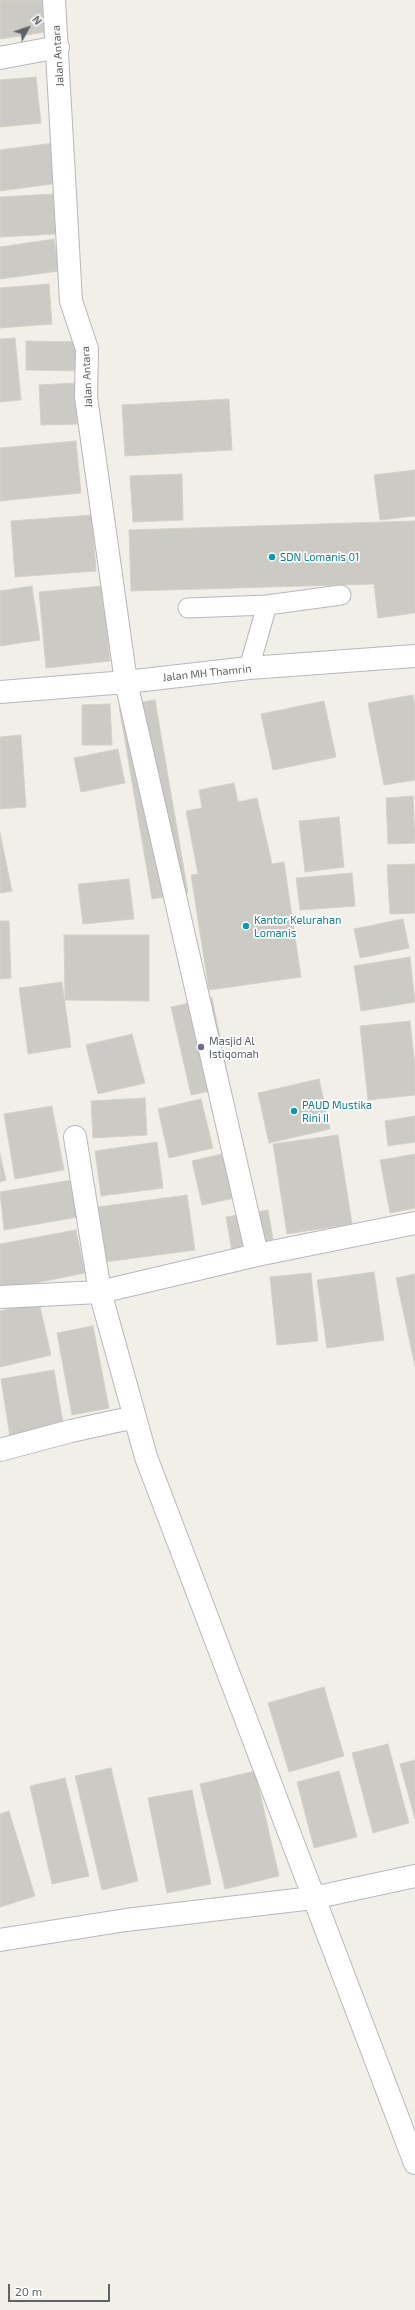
<!DOCTYPE html>
<style>
body{margin:0}
#map{position:relative;width:415px;height:2310px;overflow:hidden;background:#f1efe8;font-family:"Exo 2",sans-serif}
canvas{display:block}
.north{position:absolute;left:8px;top:8px;width:40px;height:40px;-webkit-text-stroke:3px #fff;paint-order:stroke;rotate:50deg;font-size:11px;font-weight:700;line-height:16px;text-align:center;color:#5f6368}
.north::after{content:'';display:block;margin:auto;width:14px;height:18px;background:#5f6368;clip-path:polygon(50% 0,100% 100%,50% 72%,0 100%)}
.scale{position:absolute;left:8px;top:2284px;width:102px;height:18px;box-sizing:border-box;border:2px solid #5f6368;border-top:0;padding-left:5px;font-size:12px;line-height:14px;white-space:nowrap;color:#5f6368;-webkit-text-stroke:3px #fff;paint-order:stroke}
</style>
<div id="map">
<canvas width="415" height="2310"></canvas>
<div class="north">N</div>
<div class="scale">20 m</div>
</div>
<script>
const context = document.querySelector('canvas').getContext('2d');
context.lineJoin = 'round';
function fill(path, color) {
  context.fillStyle = color;
  context.fill(path, 'evenodd');
}
function poly(rows) {
  const path = new Path2D();
  for (const r of rows) {
    path.moveTo(r[0], r[1]);
    for (let i = 2; i < r.length; i += 2) path.lineTo(r[i], r[i + 1]);
  }
  return path;
}
function stroke(path, color, width, dash) {
  context.strokeStyle = color;
  context.lineWidth = width;
  context.lineCap = dash ? 'butt' : 'round';
  context.setLineDash(dash || []);
  context.stroke(path);
}
function drawText(font, color, halo, rows, align = 'center') {
  context.font = font + ' "Exo 2",sans-serif';
  context.lineWidth = 3.5;
  context.setLineDash([]);
  context.textBaseline = 'middle';
  context.strokeStyle = halo;
  context.fillStyle = color;
  for (const [text, x, y, turn = 0] of rows) {
    context.save();
    context.translate(x, y);
    context.rotate((+turn || 0) * Math.PI / 180);
    context.textAlign = isNaN(turn) ? turn : align;
    if (halo) context.strokeText(text, 0, 0);
    context.fillText(text, 0, 0);
    context.restore();
  }
}
const building = poly([
 [0,0,42,0,46,32,0,39,0,0],
 [36,77,41,123,0,127,0,80,36,77],
 [54,143,59,183,0,191,0,150,54,143],
 [53,194,56,234,0,237,0,197,53,194],
 [54,239,59,271,0,279,0,247,54,239],
 [49,284,52,324,0,328,0,288,49,284],
 [15,338,21,400,0,402,0,339,15,338],
 [26,341,84,342,83,371,26,370,26,341],
 [75,383,77,424,41,425,39,385,75,383],
 [229,399,232,450,125,456,122,405,229,399],
 [76,441,81,493,0,501,0,448,76,441],
 [415,470,415,516,380,520,374,475,415,470],
 [182,474,183,520,133,522,130,476,182,474],
 [92,515,96,571,15,577,11,521,92,515],
 [415,521,415,613,378,618,374,584,131,591,129,530,415,521],
 [32,586,40,640,0,646,0,591,32,586],
 [102,586,110,661,46,668,39,592,102,586],
 [413,695,415,706,415,780,384,785,368,703,413,695],
 [155,700,188,893,152,899,119,706,155,700],
 [324,701,336,757,273,770,261,714,324,701],
 [110,704,112,745,82,745,82,705,110,704],
 [21,735,26,807,0,809,0,737,21,735],
 [118,749,125,783,81,792,74,758,118,749],
 [234,783,238,802,257,798,272,864,284,862,301,977,209,990,191,875,198,874,186,811,202,808,199,790,234,783],
 [413,796,415,843,388,844,386,798,413,796],
 [339,817,344,867,305,872,299,821,339,817],
 [0,833,12,891,0,893,0,833],
 [415,864,415,913,390,914,387,865,415,864],
 [352,873,355,906,300,910,296,878,352,873],
 [129,879,134,919,83,924,78,884,129,879],
 [403,919,409,948,360,958,354,929,403,919],
 [0,921,9,921,11,978,0,979,0,921],
 [64,935,149,935,149,1001,65,1000,64,935],
 [410,957,415,1002,361,1011,354,966,410,957],
 [62,982,71,1047,28,1054,19,988,62,982],
 [212,998,230,1087,191,1095,171,1007,212,998],
 [410,1021,415,1066,415,1095,368,1100,360,1026,410,1021],
 [132,1034,145,1083,98,1094,86,1045,132,1034],
 [319,1079,330,1129,269,1143,258,1093,319,1079],
 [145,1098,147,1135,93,1138,91,1101,145,1098],
 [201,1099,213,1148,169,1158,158,1109,201,1099],
 [52,1106,64,1170,15,1179,4,1114,52,1106],
 [415,1116,415,1142,388,1146,385,1121,415,1116],
 [338,1135,352,1224,287,1234,273,1144,338,1135],
 [157,1142,163,1188,101,1196,95,1151,157,1142],
 [234,1151,244,1196,202,1205,192,1161,234,1151],
 [0,1154,6,1180,0,1182,0,1154],
 [415,1154,415,1208,390,1213,380,1160,415,1154],
 [72,1180,78,1217,4,1230,0,1192,72,1180],
 [187,1195,195,1250,105,1262,98,1207,187,1195],
 [268,1210,274,1245,232,1252,226,1217,268,1210],
 [76,1230,85,1273,0,1290,0,1244,76,1230],
 [374,1272,384,1340,327,1348,317,1280,374,1272],
 [311,1273,318,1341,277,1345,270,1277,311,1273],
 [415,1274,415,1366,396,1278,415,1274],
 [39,1302,51,1355,0,1367,0,1311,39,1302],
 [93,1326,109,1408,72,1415,57,1333,93,1326],
 [54,1370,64,1428,10,1437,1,1379,54,1370],
 [324,1687,344,1756,289,1772,268,1703,324,1687],
 [388,1744,409,1823,373,1833,352,1753,388,1744],
 [415,1760,415,1819,400,1764,415,1760],
 [111,1768,138,1881,102,1890,75,1776,111,1768],
 [255,1771,279,1876,225,1889,200,1784,255,1771],
 [339,1771,357,1837,314,1848,297,1782,339,1771],
 [65,1778,89,1876,52,1884,30,1786,65,1778],
 [192,1790,211,1884,167,1893,148,1798,192,1790],
 [9,1811,35,1896,0,1907,0,1814,9,1811]
]);
fill(building, '#cccac5');
stroke(building, '#d6d1c6', 1);
const lane = poly([
 [188,608,267,605],
 [249,668,267,605,341,595]
]);
const street = poly([
 [54,0,71,301,87,349,86,397,126,682,257,1255],
 [0,58,58,47],
 [0,692,126,682,249,668,415,656],
 [75,1137,100,1292,146,1457,415,2163],
 [0,1297,100,1292,257,1255,415,1223],
 [0,1450,71,1431,135,1417],
 [0,1940,126,1920,313,1898,415,1876]
]);
stroke(lane, '#b5b8bc', 21);
stroke(street, '#b5b8bc', 24);
stroke(lane, '#fff', 19);
stroke(street, '#fff', 22);
for (const [x, y, r, color] of [
 [272,557,4,"#0f9aa8"],
 [246,926,4,"#0f9aa8"],
 [201,1047,4,"#6b7280"],
 [294,1111,4,"#0f9aa8"]
]) {
  const dot = new Path2D();
  dot.arc(x, y, r, 0, 2 * Math.PI);
  context.fillStyle = color;
  context.fill(dot);
  stroke(dot, '#fff', 1.5);
}
drawText('11px', '#5f6368', '#fff', [
 ["Jalan Antara",58,56,-94],
 ["Jalan Antara",87,377,-93],
 ["Jalan MH Thamrin",207,673,-6]
]);
drawText('11px', '#0d838f', '#fff', [
 ["SDN Lomanis 01",280,557],
 ["Kantor Kelurahan",254,920],
 ["Lomanis",254,933],
 ["PAUD Mustika",302,1105],
 ["Rini II",302,1118]
], 'left');
drawText('11px', '#5b616d', '#fff', [
 ["Masjid Al",209,1041],
 ["Istiqomah",209,1054]
], 'left');
</script>
